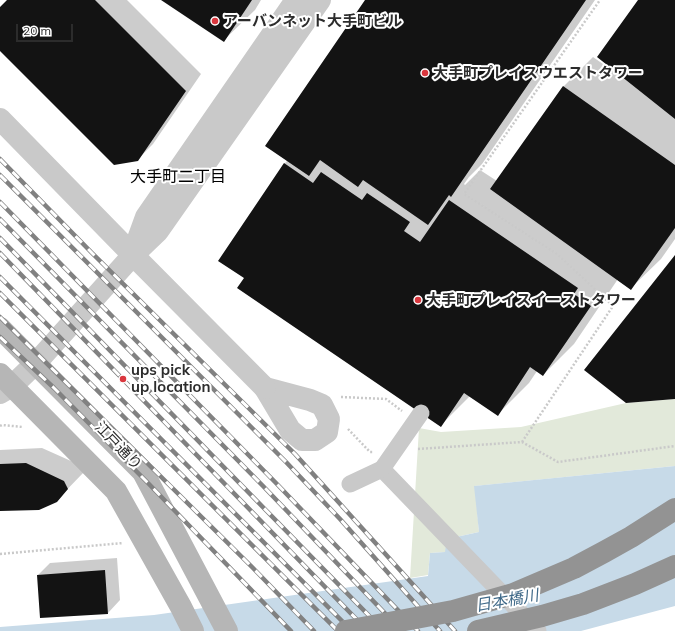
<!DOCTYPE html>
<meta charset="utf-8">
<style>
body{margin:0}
#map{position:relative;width:675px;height:631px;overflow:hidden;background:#fff;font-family:Mulish,sans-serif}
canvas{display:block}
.scale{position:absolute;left:16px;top:24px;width:57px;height:18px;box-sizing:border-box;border:2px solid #2c2c2c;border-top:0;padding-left:5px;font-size:12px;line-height:14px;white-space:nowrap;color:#2c2c2c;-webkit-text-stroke:3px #fff;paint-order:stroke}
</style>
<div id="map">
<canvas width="675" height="631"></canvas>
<div class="scale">20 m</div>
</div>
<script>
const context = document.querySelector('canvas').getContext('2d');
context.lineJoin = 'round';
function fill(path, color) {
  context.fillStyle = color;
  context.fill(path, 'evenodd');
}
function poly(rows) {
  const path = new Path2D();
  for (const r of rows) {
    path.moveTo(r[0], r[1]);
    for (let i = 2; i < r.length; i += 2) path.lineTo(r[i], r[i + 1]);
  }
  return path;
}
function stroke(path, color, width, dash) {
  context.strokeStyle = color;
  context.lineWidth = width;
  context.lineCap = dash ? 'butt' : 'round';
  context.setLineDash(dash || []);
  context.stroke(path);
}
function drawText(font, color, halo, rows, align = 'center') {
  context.font = font + ' Mulish,"Noto Sans JP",sans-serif';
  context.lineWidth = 4;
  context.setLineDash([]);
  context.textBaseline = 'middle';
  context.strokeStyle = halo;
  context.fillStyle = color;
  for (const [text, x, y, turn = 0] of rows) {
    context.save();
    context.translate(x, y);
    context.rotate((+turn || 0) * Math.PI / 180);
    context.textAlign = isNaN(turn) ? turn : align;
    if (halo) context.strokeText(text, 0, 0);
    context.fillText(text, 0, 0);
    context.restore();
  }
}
fill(poly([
 [675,399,675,466,475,486,479,532,447,539,446,552,430,553,428,575,410,578,419,428,441,432,521,427,626,403]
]), '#e2e9da');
fill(poly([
 [675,466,675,606,581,631,0,631,0,627,154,615,428,576,430,553,445,552,447,539,479,532,474,486]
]), '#c7dae8');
fill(poly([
 [8,0,127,0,201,74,153,144,137,160,0,50,0,9],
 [163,0,261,0,255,10,224,40],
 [366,0,595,0,482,164,469,177,464,184,465,185,480,170,497,181,563,87,593,57,620,76,639,0,675,0,675,239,661,259,631,288,618,279,574,344,543,375,537,371,529,383,498,414,470,396,441,425,245,278,284,164,288,160],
 [42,448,80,465,84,472,56,501,0,510,0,450],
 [117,558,120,600,108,613,38,575,50,563]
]), '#0003');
fill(poly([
 [7,0,95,0,186,91,138,161,114,165,0,51,0,7],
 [161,0,252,0,224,42],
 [365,0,586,0,451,197,449,195,428,225,363,180,358,187,320,160,309,176,265,146],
 [638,0,675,0,675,119,597,57],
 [563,86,675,165,675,228,631,290,490,189],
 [284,163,313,183,321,172,362,200,367,193,410,222,404,231,420,242,449,200,578,288,574,294,591,306,543,376,530,367,498,416,464,393,441,427,237,288,244,278,218,261],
 [675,255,675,399,626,403,584,370],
 [26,463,64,481,68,489,57,502,39,510,0,511,0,464],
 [105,570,108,614,40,618,37,575]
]), '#131313');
stroke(poly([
 [341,397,386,399,402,411],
 [0,426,2,425,23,427],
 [348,429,370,452,373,452],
 [522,442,613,306,557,254,464,194,600,0],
 [418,449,522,442,558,462,675,446],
 [0,554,123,543]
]), '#c9c9c9', 2.5, [2, 2]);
stroke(poly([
 [350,484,382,469,538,631]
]), '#c9c9c9', 17);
stroke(poly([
 [265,388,310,400,322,405,329,419,327,432,315,440,302,440,290,430,265,388]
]), '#c9c9c9', 22);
stroke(poly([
 [0,119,133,255,265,388],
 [134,250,146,217,296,0],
 [0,393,12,386,36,363,133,255,158,231,320,0]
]), '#c9c9c9', 22);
stroke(poly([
 [0,328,143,472,227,631],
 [0,374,116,491,181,607,193,631]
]), '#b6b6b6', 22);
stroke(poly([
 [478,631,542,616,583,604,635,584,675,566]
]), '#939393', 22);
const rail = poly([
 [0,159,92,253,295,454,455,631],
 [0,175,286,462,340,519,440,631],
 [0,202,275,482,418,631],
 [0,219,263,486,402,631],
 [0,238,384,631],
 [0,253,368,631],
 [0,277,352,631],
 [0,293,338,631],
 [0,317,252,567,314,631],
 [0,337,54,388,147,482,291,631]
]);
stroke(rail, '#818181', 4.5);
stroke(rail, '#fff', 3, [9]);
stroke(poly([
 [382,469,421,413]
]), '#c9c9c9', 17);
stroke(poly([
 [346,631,453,611,513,594,574,568,604,552,631,537,675,509]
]), '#939393', 22);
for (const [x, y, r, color] of [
 [215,21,4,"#da373e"],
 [425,73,4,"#da373e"],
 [418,300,4,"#da373e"],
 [123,379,4,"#da373e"]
]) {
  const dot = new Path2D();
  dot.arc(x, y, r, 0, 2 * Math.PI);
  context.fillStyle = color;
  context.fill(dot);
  stroke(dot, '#fff', 1.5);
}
drawText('bold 15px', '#2c2c2c', '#fff', [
 ["アーバンネット大手町ビル",223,21],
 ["大手町プレイスウエストタワー",433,73],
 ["大手町プレイスイーストタワー",426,300],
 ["ups pick",131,370],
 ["up location",131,387]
], 'left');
drawText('15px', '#2c2c2c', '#fff', [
 ["江戸通り",118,446,46]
]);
drawText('16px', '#000', '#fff', [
 ["大手町二丁目",178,177]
]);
drawText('italic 16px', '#406a89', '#fff', [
 ["日本橋川",507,601,-10]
]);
</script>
